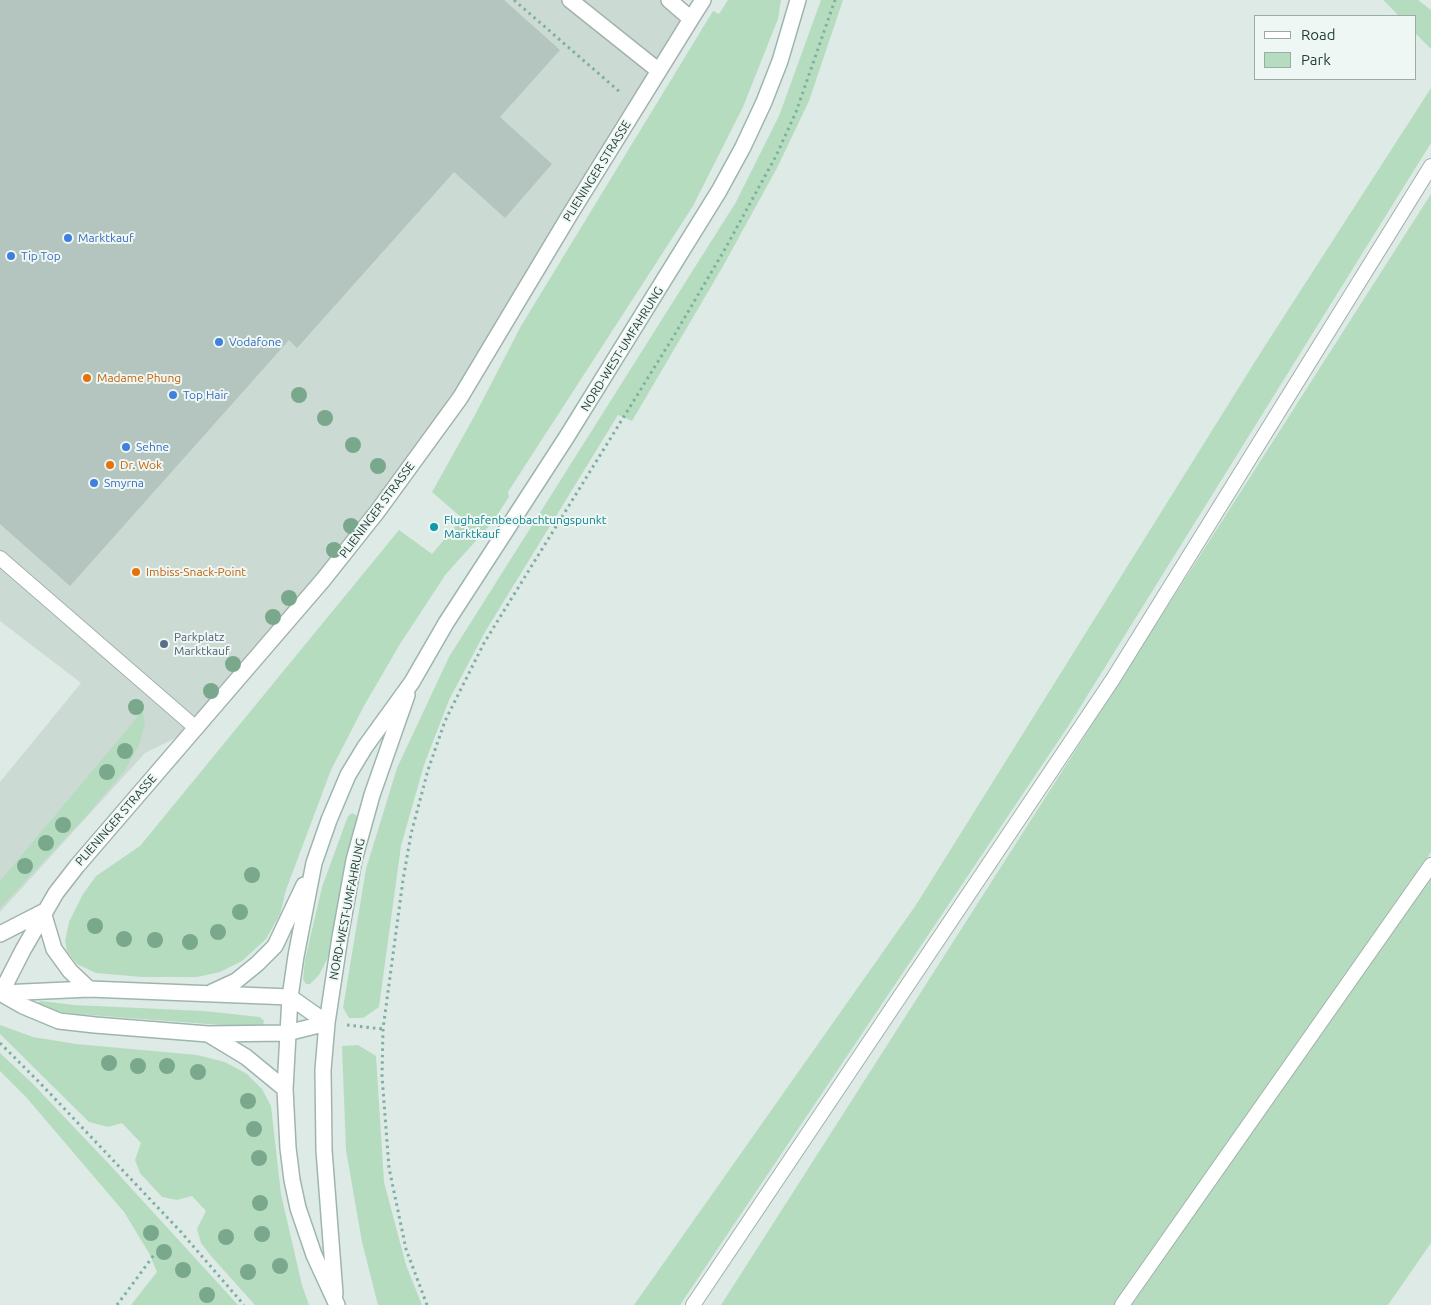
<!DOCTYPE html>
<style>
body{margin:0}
#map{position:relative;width:1431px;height:1305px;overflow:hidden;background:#deeae5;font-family:Ubuntu,sans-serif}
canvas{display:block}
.legend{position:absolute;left:1254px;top:15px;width:162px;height:65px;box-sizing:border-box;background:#eef7f3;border:1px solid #9baba6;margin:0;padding:6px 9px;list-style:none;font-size:15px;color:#1f3a33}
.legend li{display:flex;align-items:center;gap:10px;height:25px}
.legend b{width:25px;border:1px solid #9baba6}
</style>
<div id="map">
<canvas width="1431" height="1305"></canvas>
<ul class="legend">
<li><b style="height:6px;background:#fff"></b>Road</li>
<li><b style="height:14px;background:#b6dcc0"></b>Park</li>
</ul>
</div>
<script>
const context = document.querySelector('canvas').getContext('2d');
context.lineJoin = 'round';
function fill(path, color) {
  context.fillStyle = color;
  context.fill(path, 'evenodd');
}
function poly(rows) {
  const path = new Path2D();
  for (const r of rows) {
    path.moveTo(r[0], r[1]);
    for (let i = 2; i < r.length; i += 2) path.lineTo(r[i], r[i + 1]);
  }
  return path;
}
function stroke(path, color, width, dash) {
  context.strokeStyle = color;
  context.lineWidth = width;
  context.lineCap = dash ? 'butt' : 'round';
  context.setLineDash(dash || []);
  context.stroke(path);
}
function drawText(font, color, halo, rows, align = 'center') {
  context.font = font + ' Ubuntu,sans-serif';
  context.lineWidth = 4;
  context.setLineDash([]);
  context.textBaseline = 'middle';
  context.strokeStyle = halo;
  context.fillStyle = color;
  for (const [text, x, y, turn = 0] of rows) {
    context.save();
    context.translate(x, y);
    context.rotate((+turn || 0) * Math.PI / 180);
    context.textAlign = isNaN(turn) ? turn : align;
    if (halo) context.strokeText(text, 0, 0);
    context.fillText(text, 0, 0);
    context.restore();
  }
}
fill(poly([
 [0,0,669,0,691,19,460,398,196,728,145,753,0,912,0,782,81,683,0,621]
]), '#ccdad4');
fill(poly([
 [728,0,781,0,778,19,743,107,693,206,508,492,509,497,491,524,446,574,400,644,364,706,331,770,286,890,280,914,266,939,242,961,220,972,197,977,142,977,96,973,77,964,67,951,65,941,69,922,83,894,96,876,140,846,399,530,432,554,462,518,432,492,475,415,521,326,713,11,719,14],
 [821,0,843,0,809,101,777,168,722,268,632,421,618,415,485,632,449,700,424,765,401,846,379,1007,363,1018,349,1018,343,1008,366,869,397,768,449,657,736,202,779,116],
 [1383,0,1418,0,1431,10,1431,49,1415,33,1415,16,1399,16],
 [1431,88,1431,143,1069,725,680,1305,634,1305,916,905,1261,352],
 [1431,194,1431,852,1114,1305,721,1305],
 [136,698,142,708,145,723,140,743,125,770,89,813,0,908,0,881,139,715,129,706],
 [352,813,356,815,358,820,348,854,332,950,319,975,310,984,306,984,303,979,305,960,322,887,348,816],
 [1431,875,1431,1243,1388,1305,1130,1305],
 [41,1001,74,1005,204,1011,260,1017,264,1021,263,1025,259,1028,77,1014,42,1009,37,1005,37,1003],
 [0,1025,33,1037,76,1044,197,1055,225,1062,247,1074,262,1089,271,1106,281,1194,302,1285,309,1305,255,1305,211,1256,201,1243,197,1229,206,1211,192,1196,177,1200,162,1197,140,1173,135,1160,141,1143,122,1123,108,1127,89,1122,0,1034],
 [358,1045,376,1056,384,1182,406,1265,422,1305,378,1305,362,1242,346,1150,342,1046],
 [0,1053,32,1083,110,1165,238,1305,131,1305,157,1272,149,1253,124,1212,26,1097,0,1071]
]), '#b6dcc0');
fill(poly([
 [0,0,504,0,560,50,500,117,552,164,505,218,454,172,297,348,289,340,70,586,0,524]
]), '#b3c5be');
const service = poly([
 [0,558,196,728],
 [693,1305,1113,679,1431,166],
 [1122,1305,1431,865]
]);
const minor = poly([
 [570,0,659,71],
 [691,19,703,0],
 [43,912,54,949,70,971,89,989],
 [0,934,43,912],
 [1,993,23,950,56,893,77,866,323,580,377,512,460,398,569,216,691,19,669,0]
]);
const secondary = poly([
 [212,992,236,981,257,964,275,946,304,885],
 [0,993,23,1006,59,1021,95,1025,208,1034,287,1033,327,1023],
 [2,993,89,989,290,997],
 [290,997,327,1023],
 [208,1034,246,1057,285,1089],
 [335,1294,324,1150,323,1070,327,1023,340,937,354,860,372,795,407,695],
 [337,1305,314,1255,298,1208,292,1180,288,1148,285,1089,290,997,296,956,314,863,329,820,348,775,365,747,412,682,446,623,566,438,719,191,743,147,764,102,780,61,798,0]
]);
stroke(service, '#a1b2ac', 16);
stroke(minor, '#a1b2ac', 18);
stroke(secondary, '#9db6ad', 18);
stroke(poly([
 [514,0,621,93],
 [347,1025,383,1029],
 [0,1043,41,1084,181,1232,244,1305],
 [117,1305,154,1255],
 [427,1305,406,1249,389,1168,382,1076,383,1029,403,880,411,834,428,770,445,721,484,643,675,334,725,249,776,156,796,112,835,0]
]), '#7eaf9f', 3, [2.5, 4]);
stroke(service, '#fff', 14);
stroke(minor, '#fff', 15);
stroke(secondary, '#fff', 15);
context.fillStyle = '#7aa88d';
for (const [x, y] of [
 [299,395],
 [325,418],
 [353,445],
 [378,466],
 [351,526],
 [334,550],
 [289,598],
 [273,617],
 [233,664],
 [211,691],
 [136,707],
 [125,751],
 [107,772],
 [63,825],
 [46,843],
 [25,866],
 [252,875],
 [240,912],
 [95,926],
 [218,932],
 [124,939],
 [155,940],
 [190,942],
 [109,1063],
 [138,1066],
 [167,1066],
 [198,1072],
 [248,1101],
 [254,1129],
 [259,1158],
 [260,1203],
 [151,1233],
 [262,1234],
 [226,1237],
 [164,1252],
 [280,1266],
 [183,1270],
 [248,1272],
 [207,1295]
]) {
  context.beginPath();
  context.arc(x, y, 8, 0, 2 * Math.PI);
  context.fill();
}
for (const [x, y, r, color] of [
 [68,238,5,"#3f7fe0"],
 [11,256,5,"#3f7fe0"],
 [219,342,5,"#3f7fe0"],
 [87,378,5,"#e8710a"],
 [173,395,5,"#3f7fe0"],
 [126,447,5,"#3f7fe0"],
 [110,465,5,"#e8710a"],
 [94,483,5,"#3f7fe0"],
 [434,527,5,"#0f9aa8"],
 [136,572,5,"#e8710a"],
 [164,644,5,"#5c6f8a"]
]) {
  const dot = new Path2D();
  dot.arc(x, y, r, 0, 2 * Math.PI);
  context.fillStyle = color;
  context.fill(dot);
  stroke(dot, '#eef7f3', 2);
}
drawText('12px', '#1f3a33', '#eef7f3', [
 ["PLIENINGER STRASSE",597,171,-58],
 ["NORD-WEST-UMFAHRUNG",622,349,-58],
 ["PLIENINGER STRASSE",377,510,-53],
 ["PLIENINGER STRASSE",116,820,-49],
 ["NORD-WEST-UMFAHRUNG",347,909,-79]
]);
drawText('12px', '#366cbe', '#eef7f3', [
 ["Marktkauf",78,238],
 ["Tip Top",21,256],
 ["Vodafone",229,342],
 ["Top Hair",183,395],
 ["Sehne",136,447],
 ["Smyrna",104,483]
], 'left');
drawText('12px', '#c56008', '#eef7f3', [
 ["Madame Phung",97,378],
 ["Dr. Wok",120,465],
 ["Imbiss-Snack-Point",146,572]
], 'left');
drawText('12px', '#0d838f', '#eef7f3', [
 ["Flughafenbeobachtungspunkt",444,520],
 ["Marktkauf",444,534]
], 'left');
drawText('12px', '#4e5e75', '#eef7f3', [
 ["Parkplatz",174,637],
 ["Marktkauf",174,651]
], 'left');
</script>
